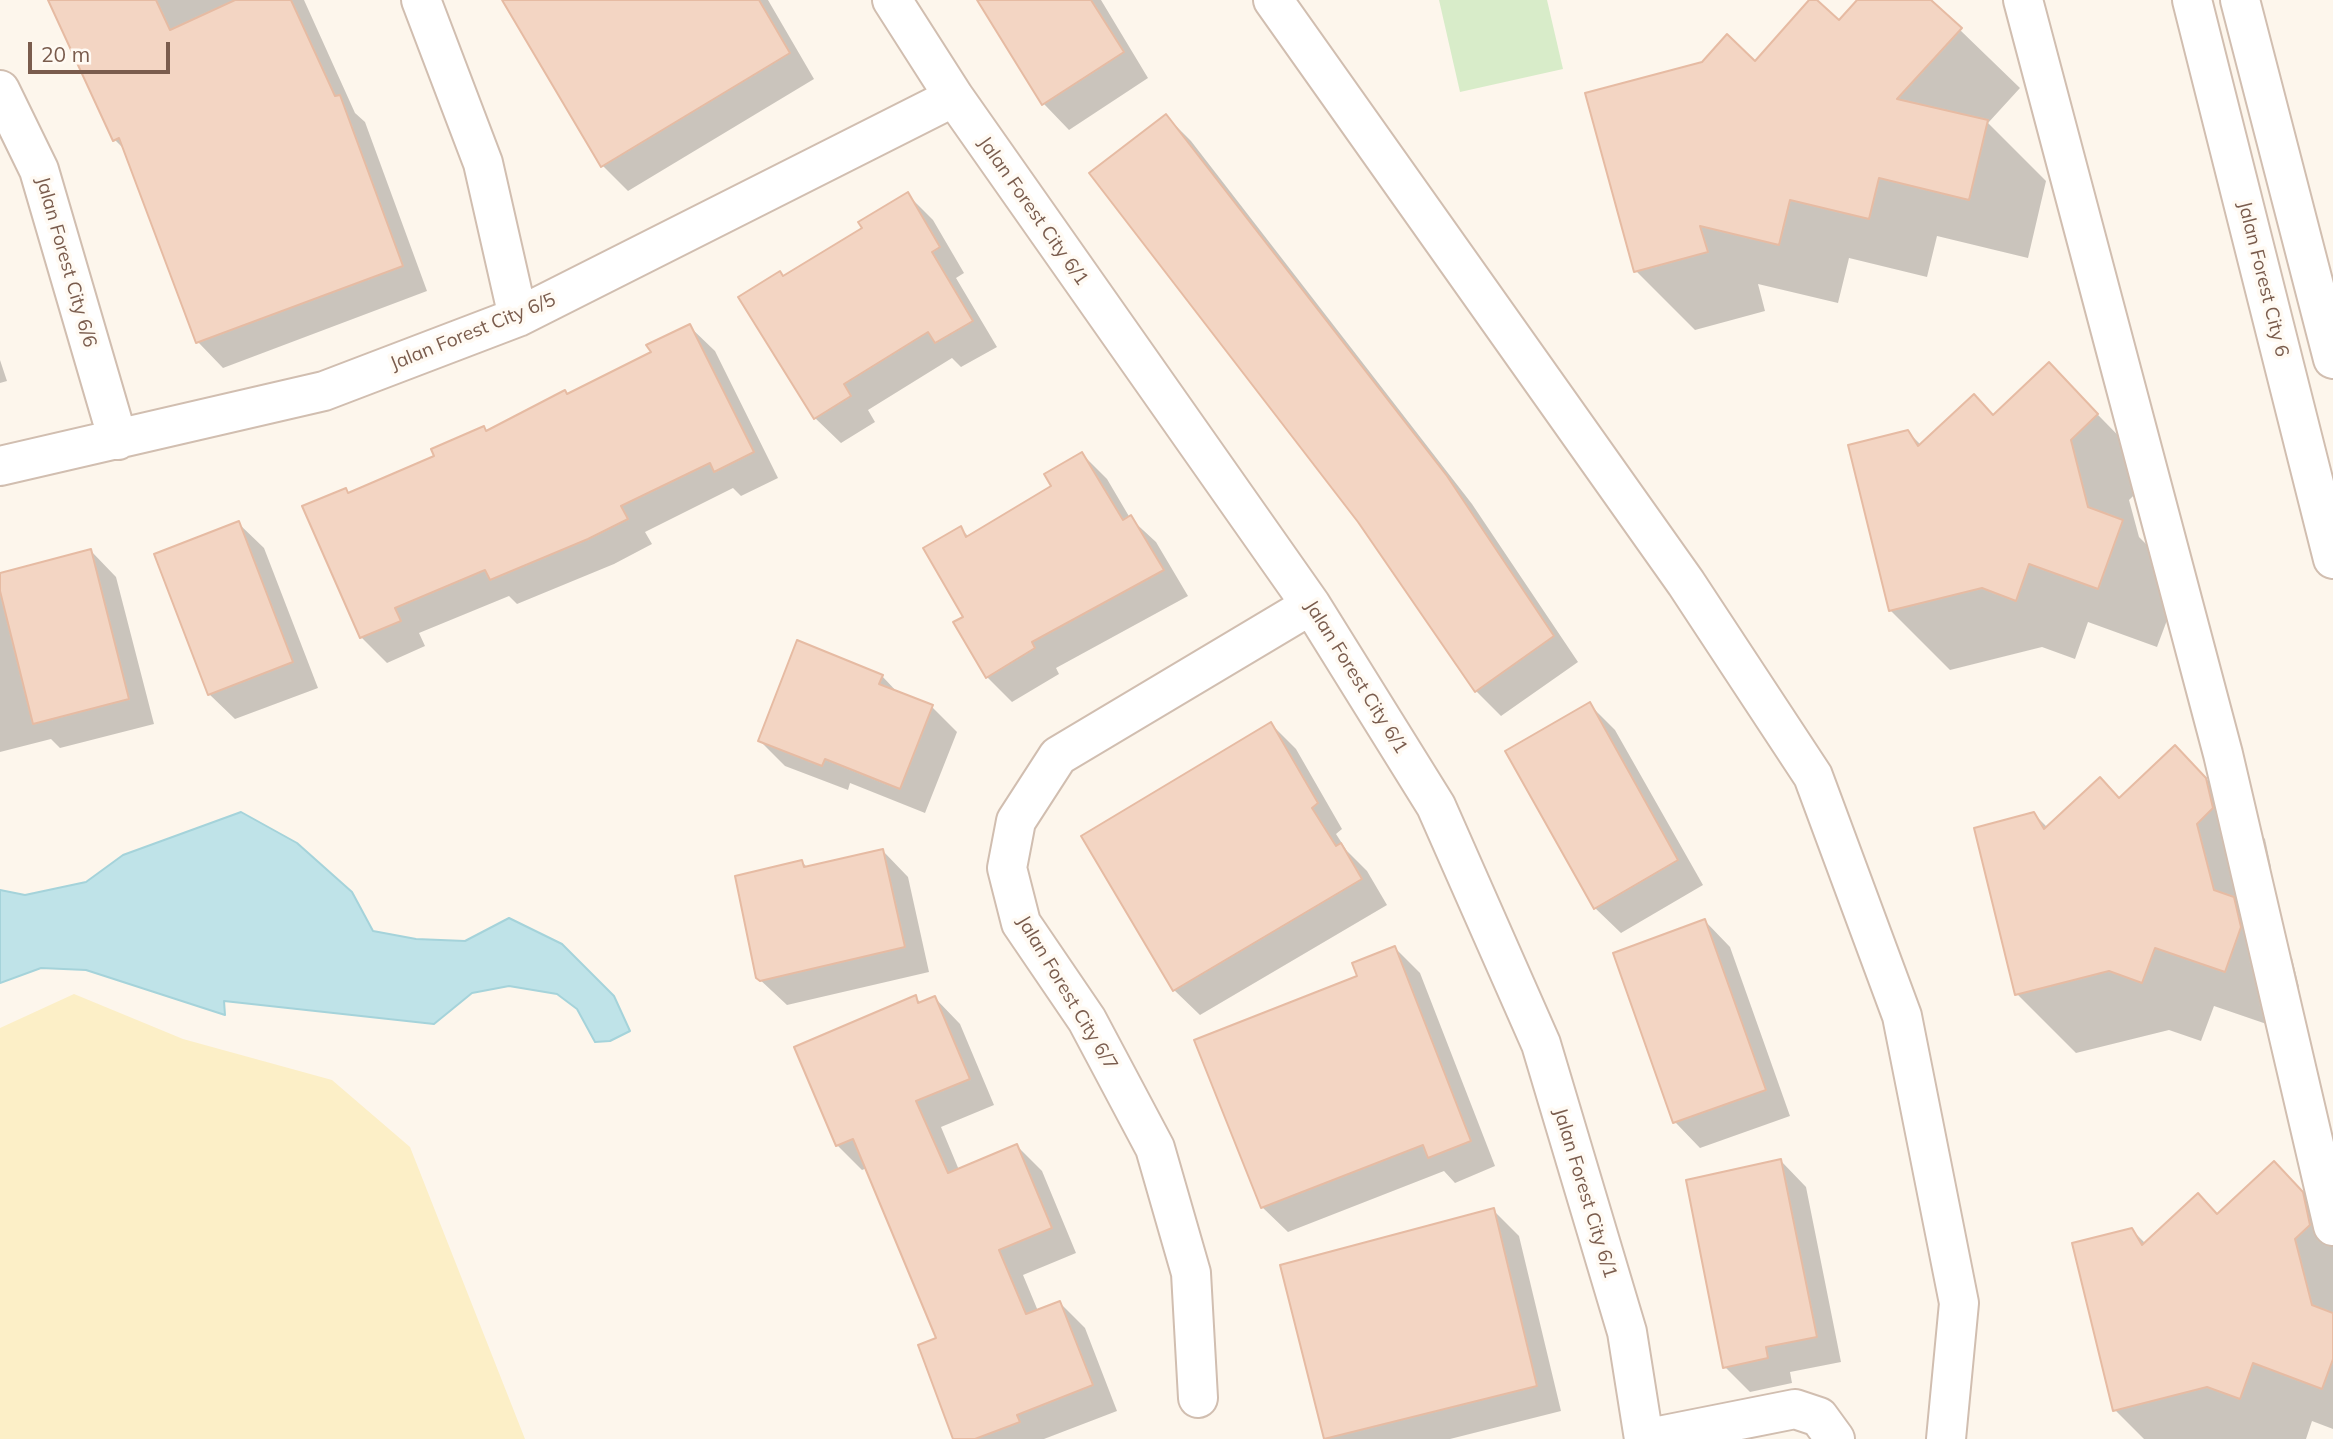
<!DOCTYPE html>
<style>
body{margin:0}
#map{position:relative;width:2333px;height:1439px;overflow:hidden;background:#fdf6ec;font-family:Mulish,sans-serif}
canvas{display:block}
.scale{position:absolute;left:28px;top:42px;width:142px;height:32px;box-sizing:border-box;border:4px solid #7a5c4d;border-top:0;padding-left:9px;font-size:21px;line-height:24px;white-space:nowrap;color:#7a5c4d;-webkit-text-stroke:5px #fffaf3;paint-order:stroke}
</style>
<div id="map">
<canvas width="2333" height="1439"></canvas>
<div class="scale">20 m</div>
</div>
<script>
const context = document.querySelector('canvas').getContext('2d');
context.lineJoin = 'round';
function fill(path, color) {
  context.fillStyle = color;
  context.fill(path, 'evenodd');
}
function poly(rows) {
  const path = new Path2D();
  for (const r of rows) {
    path.moveTo(r[0], r[1]);
    for (let i = 2; i < r.length; i += 2) path.lineTo(r[i], r[i + 1]);
  }
  return path;
}
function stroke(path, color, width, dash) {
  context.strokeStyle = color;
  context.lineWidth = width;
  context.lineCap = dash ? 'butt' : 'round';
  context.setLineDash(dash || []);
  context.stroke(path);
}
function drawText(font, color, halo, rows, align = 'center') {
  context.font = font + ' Mulish,sans-serif';
  context.lineWidth = 7;
  context.setLineDash([]);
  context.textBaseline = 'middle';
  context.strokeStyle = halo;
  context.fillStyle = color;
  for (const [text, x, y, turn = 0] of rows) {
    context.save();
    context.translate(x, y);
    context.rotate((+turn || 0) * Math.PI / 180);
    context.textAlign = isNaN(turn) ? turn : align;
    if (halo) context.strokeText(text, 0, 0);
    context.fillText(text, 0, 0);
    context.restore();
  }
}
fill(poly([
 [1439,0,1547,0,1563,69,1460,92]
]), '#d8ecc9');
fill(poly([
 [74,994,183,1039,332,1080,410,1147,525,1439,0,1439,0,1028]
]), '#fcefc7');
const water = poly([
 [241,812,297,843,352,892,373,931,416,939,465,941,509,918,562,944,614,996,630,1031,610,1041,595,1042,577,1009,557,994,509,986,472,993,434,1024,224,1001,225,1015,86,970,41,968,0,983,0,890,25,895,86,882,123,855,241,812]
]);
fill(water, '#bfe3e8');
stroke(water, '#a5d3da', 2);
fill(poly([
 [50,0,304,0,355,113,365,122,427,291,223,368,198,342,126,151,115,140],
 [511,0,768,0,814,79,628,191,603,166],
 [980,0,1101,0,1148,78,1069,130,1044,104],
 [1812,0,1839,23,1860,0,1929,0,2020,88,1988,123,2046,181,2028,258,1937,236,1927,277,1849,258,1838,303,1758,284,1765,311,1695,330,1636,271,1755,63],
 [1166,116,1191,141,1472,504,1578,662,1501,716,1476,691],
 [908,195,933,220,964,273,956,278,997,347,961,367,952,358,868,410,875,422,841,443,815,418,783,278,865,229],
 [689,326,715,351,778,478,741,496,733,488,645,532,652,544,614,564,517,604,509,596,419,633,425,646,387,663,361,637,345,490,350,494,436,457,484,428,488,432,568,395,653,353],
 [0,360,7,381,0,383],
 [2049,365,2156,474,2129,500,2139,537,2182,580,2157,647,2088,622,2075,659,2042,647,1950,670,1891,611,1850,446,1908,432,1921,445,1994,417],
 [1082,454,1107,479,1130,518,1156,542,1188,596,1056,668,1059,674,1012,702,987,677,964,617,960,528,969,537,1053,487],
 [238,523,264,548,318,688,235,719,209,694],
 [91,551,116,577,154,724,60,748,51,739,0,752,0,575],
 [882,676,899,694,932,707,957,732,925,813,850,783,848,790,785,766,760,741],
 [1590,705,1615,730,1703,885,1621,933,1595,908],
 [1271,724,1296,749,1342,829,1336,834,1347,851,1367,871,1387,905,1200,1015,1174,990],
 [2175,747,2265,839,2271,867,2255,883,2268,934,2292,958,2299,987,2284,1030,2214,1006,2201,1041,2169,1030,2076,1053,2017,994,2034,814,2048,828,2120,800],
 [883,851,908,877,929,972,787,1005,757,977,802,862,808,868],
 [1705,921,1730,947,1790,1116,1700,1148,1675,1122,1615,954],
 [1395,948,1420,973,1495,1166,1455,1183,1444,1171,1288,1232,1262,1207,1359,977],
 [915,997,922,1004,935,998,960,1024,994,1105,941,1127,959,1170,1017,1146,1042,1171,1076,1253,1023,1275,1038,1311,1060,1303,1085,1328,1117,1411,1044,1439,955,1439,939,1339,867,1168,862,1170,837,1145],
 [1781,1161,1806,1187,1841,1362,1790,1372,1792,1383,1750,1392,1725,1367],
 [2274,1163,2333,1223,2333,1429,2312,1421,2306,1439,2144,1439,2115,1410,2132,1230,2146,1244,2217,1215],
 [1493,1210,1519,1236,1561,1411,1450,1439,1326,1439,1282,1267]
]), '#0003');
const building = poly([
 [48,0,156,0,170,30,235,0,291,0,335,96,340,95,403,266,196,343,119,138,113,141,48,0],
 [502,0,759,0,790,53,601,167,502,0],
 [977,0,1091,0,1124,52,1042,105,977,0],
 [1809,0,1817,0,1839,20,1857,0,1931,0,1962,28,1897,99,1988,120,1969,200,1879,178,1869,219,1790,200,1779,245,1700,226,1708,252,1634,272,1585,93,1702,62,1727,34,1755,61,1809,0],
 [1166,114,1447,476,1554,636,1475,692,1358,522,1089,173,1166,114],
 [908,192,940,247,932,252,973,321,935,343,928,332,844,384,851,396,814,419,738,297,780,271,783,276,862,228,858,222,908,192],
 [690,324,754,452,714,472,710,463,621,506,628,519,588,539,490,580,485,570,395,608,401,621,360,638,302,506,346,488,348,493,434,456,431,449,484,426,486,431,565,390,567,394,651,352,646,345,690,324],
 [2049,362,2098,414,2071,440,2088,507,2123,520,2098,589,2029,564,2016,601,1982,588,1889,611,1848,445,1908,430,1918,446,1974,394,1993,415,2049,362],
 [1082,452,1123,520,1131,515,1164,570,1032,642,1035,648,986,678,953,622,963,617,923,548,961,526,966,537,1051,486,1044,474,1082,452],
 [239,521,293,662,208,695,154,554,239,521],
 [91,549,129,699,33,724,0,591,0,573,91,549],
 [797,640,883,675,879,684,933,705,900,789,825,759,822,766,758,741,797,640],
 [1590,702,1678,860,1594,909,1505,751,1590,702],
 [1271,722,1318,803,1312,808,1336,846,1341,843,1362,879,1173,991,1081,836,1271,722],
 [2175,745,2206,778,2213,808,2197,824,2214,890,2234,897,2241,927,2225,972,2155,948,2142,983,2109,971,2015,995,1974,828,2034,812,2044,829,2100,777,2119,798,2175,745],
 [883,849,905,947,760,981,756,978,735,876,802,860,804,867,883,849],
 [1705,919,1766,1090,1673,1123,1613,953,1705,919],
 [1395,946,1471,1141,1428,1158,1423,1145,1261,1208,1194,1040,1357,976,1352,963,1395,946],
 [916,995,918,1003,935,996,970,1079,916,1101,948,1173,1017,1144,1052,1228,999,1250,1026,1314,1060,1301,1093,1385,1017,1415,1020,1422,975,1439,953,1439,918,1345,936,1338,853,1139,836,1146,794,1047,916,995],
 [1781,1159,1817,1337,1766,1347,1768,1358,1723,1368,1686,1180,1781,1159],
 [2274,1161,2303,1192,2310,1225,2295,1239,2312,1305,2333,1313,2333,1359,2322,1389,2253,1363,2240,1399,2207,1387,2113,1411,2072,1243,2132,1228,2142,1245,2198,1193,2217,1214,2274,1161],
 [1494,1208,1537,1386,1324,1439,1280,1265,1494,1208]
]);
fill(building, '#f3d5c3');
stroke(building, '#e6bba3', 2);
const minor = poly([
 [421,0,483,163,518,317],
 [892,0,954,97,1311,605,1436,806,1541,1044,1627,1332,1644,1439],
 [1273,0,1686,583,1813,776,1902,1016,1959,1303,1946,1439],
 [2023,0,2223,754,2333,1226],
 [2192,0,2333,559],
 [2240,0,2333,359],
 [0,90,39,170,118,440],
 [0,466,324,391,518,317,954,97],
 [1198,1398,1191,1273,1155,1148,1087,1020,1021,923,1007,868,1016,821,1058,756,1311,605],
 [1644,1439,1795,1409,1819,1417,1835,1439]
]);
stroke(minor, '#d1beb0', 42);
stroke(minor, '#fff', 38);
drawText('19px', '#7a5c4d', '#fffaf3', [
 ["Jalan Forest City 6/1",1033,211,55],
 ["Jalan Forest City 6/6",66,262,74],
 ["Jalan Forest City 6",2263,279,76],
 ["Jalan Forest City 6/5",473,332,-22],
 ["Jalan Forest City 6/1",1356,677,58],
 ["Jalan Forest City 6/7",1067,993,59],
 ["Jalan Forest City 6/1",1585,1193,73]
]);
</script>
